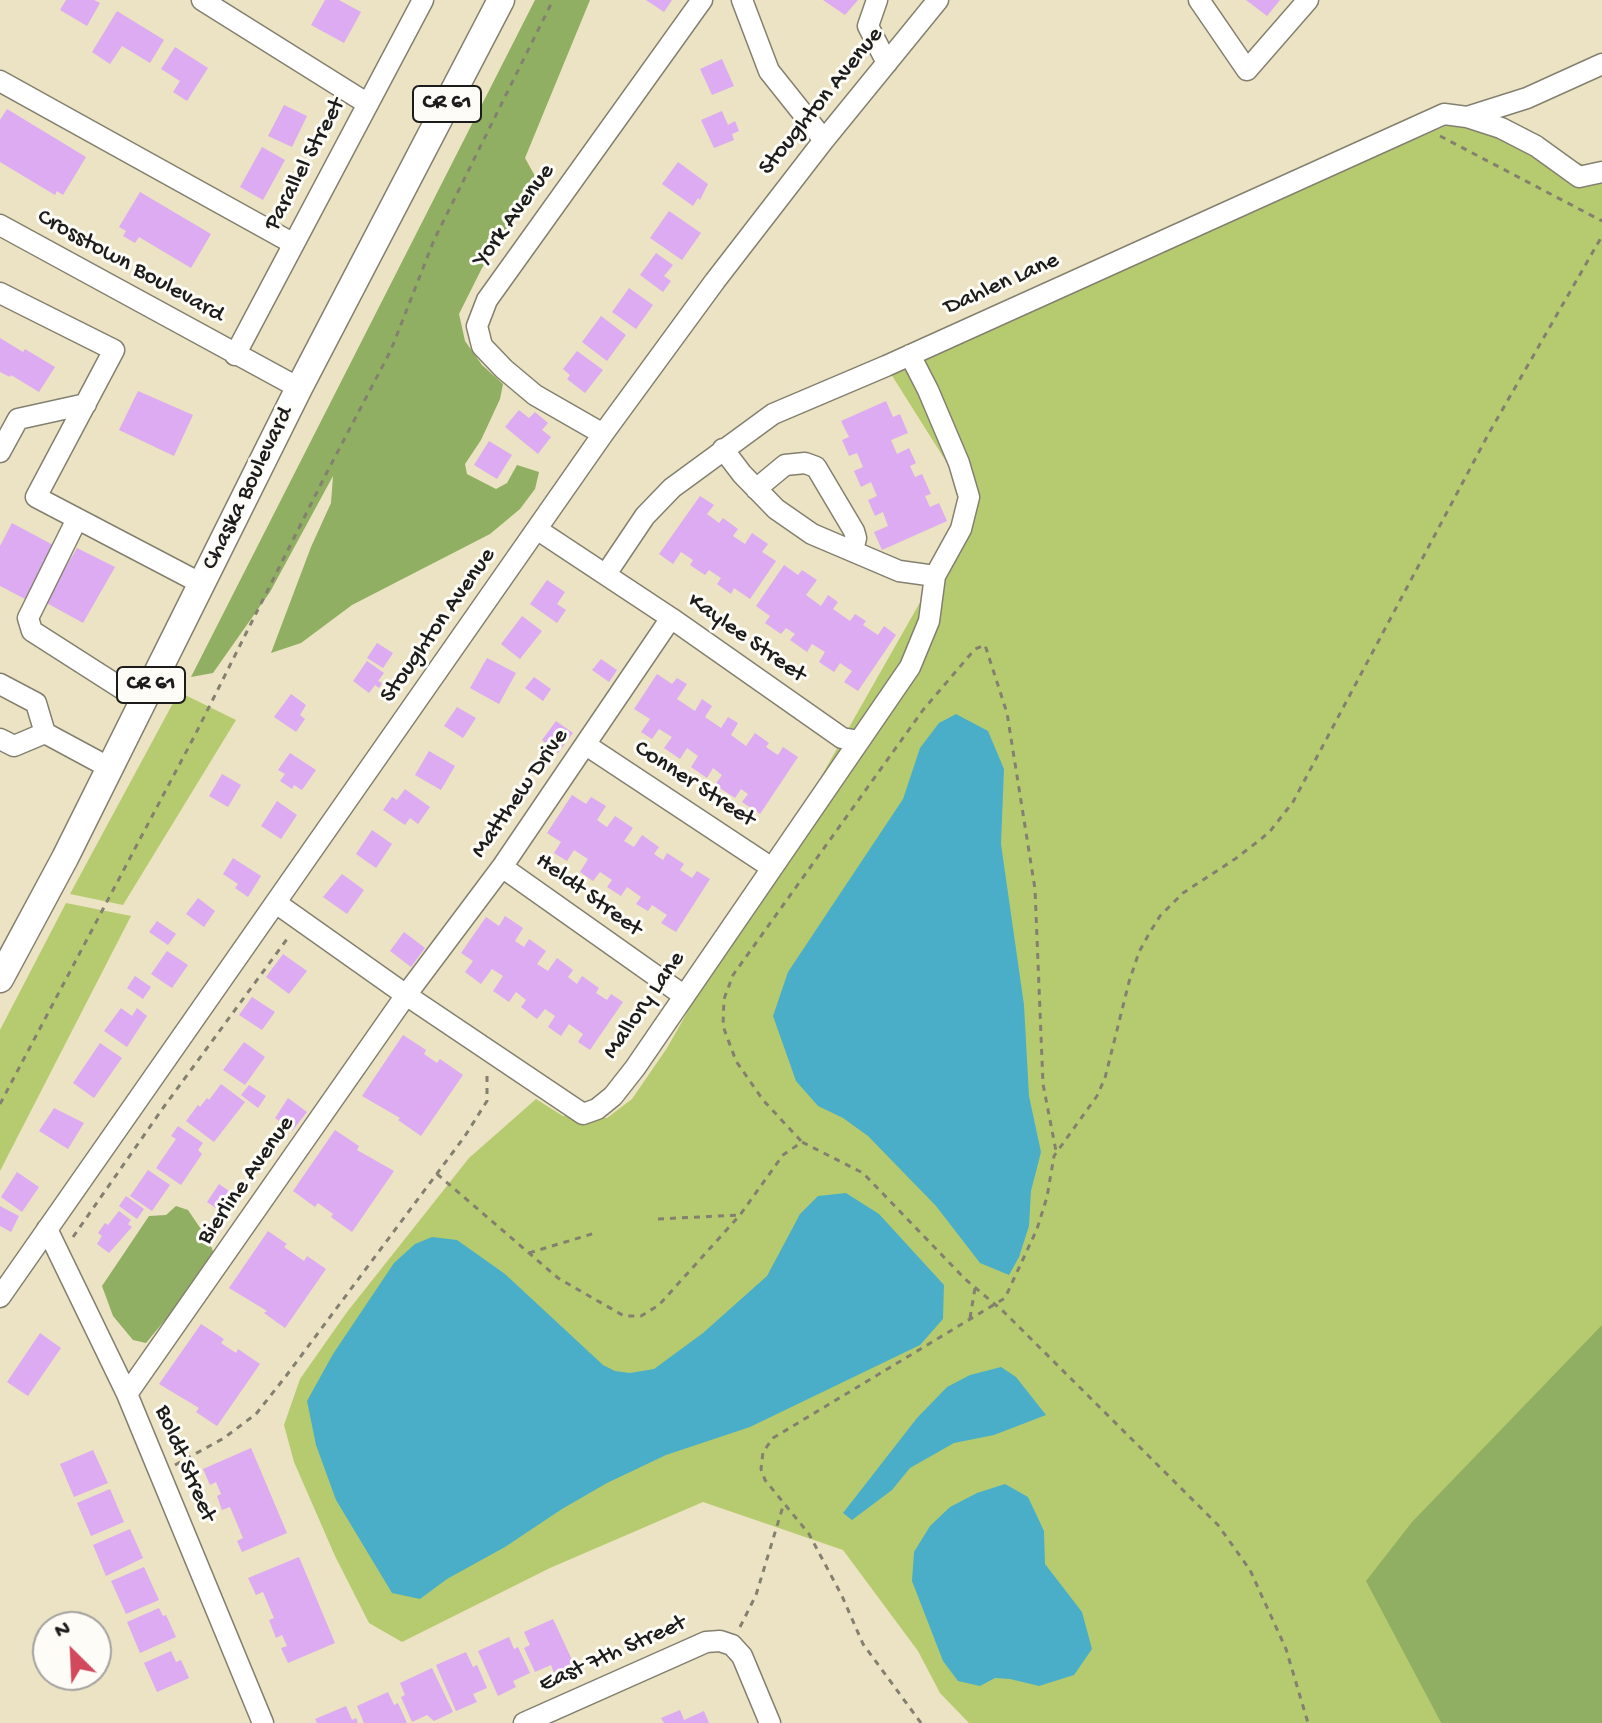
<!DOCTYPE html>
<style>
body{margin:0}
#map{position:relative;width:1602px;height:1723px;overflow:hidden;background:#ebe3c3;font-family:"Gochi Hand",sans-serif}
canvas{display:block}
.north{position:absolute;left:32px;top:1611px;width:80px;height:80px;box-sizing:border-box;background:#fdfcf7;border:2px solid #a3a29f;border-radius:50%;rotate:336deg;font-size:22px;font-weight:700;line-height:32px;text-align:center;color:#1c1c1c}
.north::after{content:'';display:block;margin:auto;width:28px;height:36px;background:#d1495b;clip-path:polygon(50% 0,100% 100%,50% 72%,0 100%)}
</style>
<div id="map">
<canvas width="1602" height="1723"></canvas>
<div class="north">N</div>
</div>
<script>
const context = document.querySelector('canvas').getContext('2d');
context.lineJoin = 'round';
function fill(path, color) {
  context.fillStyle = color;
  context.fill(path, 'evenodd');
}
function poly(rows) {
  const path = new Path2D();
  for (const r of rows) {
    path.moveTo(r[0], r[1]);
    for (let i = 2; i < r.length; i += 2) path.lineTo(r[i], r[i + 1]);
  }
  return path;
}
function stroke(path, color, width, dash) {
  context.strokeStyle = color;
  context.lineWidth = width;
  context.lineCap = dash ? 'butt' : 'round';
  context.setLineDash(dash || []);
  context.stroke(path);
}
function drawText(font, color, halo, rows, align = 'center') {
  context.font = font + ' "Gochi Hand",sans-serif';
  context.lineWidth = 6;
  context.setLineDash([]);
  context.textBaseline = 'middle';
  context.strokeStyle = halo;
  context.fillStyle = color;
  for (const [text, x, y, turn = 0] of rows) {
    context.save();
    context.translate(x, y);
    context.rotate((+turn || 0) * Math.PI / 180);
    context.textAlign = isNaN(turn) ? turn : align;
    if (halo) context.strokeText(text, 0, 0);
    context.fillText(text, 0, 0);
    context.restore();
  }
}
fill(poly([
 [1467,117,1602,172,1602,1329,1367,1581,1441,1723,969,1723,940,1693,918,1651,843,1550,703,1502,550,1568,402,1642,369,1623,335,1556,294,1462,284,1425,300,1379,347,1312,469,1158,536,1099,563,1116,607,1118,632,1099,667,1048,935,576,969,498,886,366],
 [179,692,236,720,123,905,70,894],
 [66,903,131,916,0,1171,0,1030]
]), '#b6cb6f');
fill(poly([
 [535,0,590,0,525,158,540,185,482,268,459,314,465,341,482,365,503,384,500,399,481,440,465,464,467,474,496,489,507,483,517,465,539,472,535,489,520,509,490,534,352,605,301,643,271,653,311,547,331,503,333,476,270,592,213,673,191,677],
 [176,1206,188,1210,209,1241,214,1254,202,1275,146,1343,133,1340,113,1316,102,1286,149,1216,166,1215],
 [1602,1325,1602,1723,1441,1723,1366,1581,1412,1522]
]), '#90af62');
fill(poly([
 [956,714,988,731,1004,769,1001,844,1024,1005,1029,1096,1041,1152,1031,1191,1029,1226,1019,1257,1009,1275,980,1263,936,1206,868,1136,843,1118,818,1106,796,1081,773,1016,788,972,903,799,920,748,939,723],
 [846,1193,879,1214,944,1285,943,1319,920,1345,750,1427,666,1455,607,1483,562,1509,505,1547,447,1579,420,1599,392,1593,336,1500,316,1445,307,1401,333,1354,394,1263,415,1244,432,1237,457,1240,505,1274,603,1365,615,1371,630,1373,654,1369,703,1333,767,1276,800,1214,818,1196],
 [1001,1367,1016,1377,1046,1415,994,1435,954,1443,910,1468,892,1490,852,1520,843,1513,917,1418,947,1387,970,1375],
 [1005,1484,1028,1497,1044,1531,1045,1564,1082,1612,1092,1649,1074,1675,1039,1686,1010,1679,995,1678,980,1686,958,1681,943,1661,912,1581,914,1552,930,1526,950,1507,977,1493]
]), '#4aaec9');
fill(poly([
 [66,0,94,0,100,3,87,26,60,10],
 [325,0,339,0,361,12,344,43,311,25],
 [646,0,672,0,664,12],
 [823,0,858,0,845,15],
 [1246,0,1280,0,1267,16],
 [117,11,164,40,150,63,122,46,110,64,92,52],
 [175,47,208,68,187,101,173,92,180,81,161,69],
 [722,59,734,86,712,95,700,69],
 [284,105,307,116,292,147,268,136],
 [7,109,86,157,63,195,57,191,55,195,0,162,0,120],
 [722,111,728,125,735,121,739,131,732,134,734,140,714,148,701,120],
 [262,147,285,160,263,200,240,187],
 [678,162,708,184,700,200,698,198,693,206,662,184],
 [140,192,211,234,191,268,139,237,135,243,123,236,126,231,119,227],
 [669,211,701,233,682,260,650,238],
 [656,253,673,265,664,276,671,281,663,292,640,275],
 [629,288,653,305,636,329,612,312],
 [601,316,626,335,607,361,582,342],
 [0,338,23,352,25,349,55,367,39,392,11,375,10,377,0,372],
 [577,351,603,370,585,393,567,379,570,375,563,369],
 [138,391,193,415,174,456,119,430],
 [886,401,893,417,900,414,908,433,891,440,897,454,909,448,916,463,910,466,915,477,922,474,931,494,925,496,930,507,939,503,947,521,882,550,874,532,888,526,883,512,875,516,868,500,877,496,871,482,861,487,854,471,863,467,857,453,849,456,842,440,849,437,841,421],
 [519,410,529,418,535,412,548,423,542,430,551,437,538,454,505,427],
 [489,441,512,455,497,479,474,465],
 [700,496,714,505,707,514,719,523,723,518,738,529,733,536,745,544,752,533,768,544,762,552,776,561,750,599,734,588,731,594,717,584,721,578,709,570,705,575,690,565,693,560,681,552,673,564,659,554],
 [12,523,55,546,27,600,0,586,0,546],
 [77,548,115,567,83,623,45,602],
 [784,565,798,575,802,570,817,580,806,595,821,606,828,595,838,602,833,609,850,621,855,614,866,621,863,625,878,635,884,626,896,635,858,691,844,682,852,671,840,663,834,672,819,662,825,652,812,644,807,652,790,640,795,634,786,628,781,634,765,623,770,616,756,606],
 [547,580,565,592,557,604,566,610,557,623,530,604],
 [522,616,542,631,520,659,501,644],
 [377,643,393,653,383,668,367,658],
 [487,658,516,673,499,704,470,688],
 [601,659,617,670,609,682,592,670],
 [367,661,384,673,378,681,382,683,379,688,375,685,369,693,353,681],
 [657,674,672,684,677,678,687,684,677,699,695,711,702,699,712,706,705,717,721,728,728,717,738,723,731,735,746,746,755,733,769,743,766,747,778,755,783,747,798,757,760,814,742,802,748,794,741,789,735,798,715,785,722,775,713,768,707,778,691,767,698,756,687,748,680,759,664,748,672,737,659,729,652,739,641,732,650,719,634,709],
 [534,677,551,689,543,701,525,688],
 [291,694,306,705,300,715,305,719,296,732,274,717],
 [457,707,476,718,463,738,444,726],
 [556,721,573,733,558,753,542,740],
 [429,751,455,766,441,790,415,775],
 [290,753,316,770,302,790,294,785,292,789,280,781,285,774,278,770],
 [222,774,241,785,228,807,209,796],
 [405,789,430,807,418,824,410,818,405,825,383,810,392,797,397,800],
 [572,795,586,804,591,797,606,806,597,820,607,827,615,816,633,828,624,841,634,847,642,835,659,847,654,854,663,860,667,853,684,864,680,870,692,878,697,871,710,879,676,932,661,923,667,915,652,905,648,911,636,904,641,897,627,887,621,896,607,887,612,880,600,872,593,881,580,872,588,859,574,850,567,861,554,853,561,842,547,833],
 [277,801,297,815,281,839,261,826],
 [372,830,392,844,376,868,356,854],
 [233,858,261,876,248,897,235,888,238,884,223,874],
 [342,874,364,890,347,914,323,897],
 [198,898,215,911,204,927,186,914],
 [505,916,523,928,515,941,524,947,529,939,546,951,537,964,548,971,557,958,573,970,568,977,577,984,582,976,599,988,596,993,607,1000,611,994,623,1002,590,1050,578,1042,583,1034,569,1024,561,1036,548,1027,555,1016,545,1009,537,1019,521,1007,526,1000,516,992,509,1002,493,991,503,976,492,969,481,984,465,972,473,961,461,953,486,917,499,926],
 [157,921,176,934,168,945,149,932],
 [404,932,425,948,411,967,390,951],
 [167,951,188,965,172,988,151,974],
 [283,954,307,971,289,994,266,977],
 [135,976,151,987,143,999,127,988],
 [252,997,275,1012,262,1030,239,1015],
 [121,1008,132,1016,137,1008,147,1016,127,1047,104,1031],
 [403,1035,426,1050,424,1054,437,1063,440,1059,463,1075,421,1136,398,1120,400,1118,362,1096],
 [244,1042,265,1057,245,1085,223,1070],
 [100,1043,122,1058,94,1098,73,1083],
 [221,1084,245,1102,214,1142,186,1121,198,1105,200,1107,207,1098,209,1100],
 [249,1085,266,1096,258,1108,241,1095],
 [288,1098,307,1112,292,1131,275,1118],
 [54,1108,84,1123,68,1149,39,1131],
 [178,1126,203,1143,198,1150,202,1154,181,1185,156,1168,176,1139,171,1136],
 [335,1130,359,1146,357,1150,394,1171,352,1232,331,1217,333,1214,318,1203,315,1207,293,1191],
 [148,1170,170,1185,152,1211,130,1196],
 [17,1172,39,1187,22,1212,1,1197],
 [219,1184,239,1198,226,1215,207,1202],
 [126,1196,144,1209,137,1219,119,1206],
 [0,1206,19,1216,11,1232,0,1226],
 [119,1211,131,1220,128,1224,132,1227,109,1253,97,1244,102,1236,98,1233,105,1223,108,1225],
 [268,1231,287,1244,284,1247,304,1261,307,1256,326,1269,285,1328,264,1313,267,1311,229,1288],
 [201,1324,224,1339,221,1343,236,1353,238,1349,260,1364,217,1426,196,1412,199,1408,159,1384],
 [40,1333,61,1348,28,1396,7,1382],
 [251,1448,287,1533,242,1552,237,1541,243,1538,230,1507,222,1510,217,1496,221,1494,216,1482,210,1485,203,1469],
 [93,1450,108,1483,74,1497,60,1464],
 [110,1489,124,1522,91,1536,77,1503],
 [130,1529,143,1558,106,1576,93,1545],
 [299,1557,335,1643,288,1663,281,1648,287,1646,282,1635,276,1638,269,1620,274,1618,263,1592,256,1595,248,1578],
 [144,1567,159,1600,126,1614,111,1581],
 [159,1608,163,1616,166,1615,176,1637,140,1653,127,1622],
 [553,1619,574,1664,554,1673,551,1665,535,1672,524,1648,530,1645,524,1632],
 [509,1637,514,1649,518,1647,530,1673,513,1681,516,1687,498,1696,478,1651],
 [171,1651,176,1662,181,1660,189,1678,157,1692,144,1663],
 [466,1652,473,1667,477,1665,487,1688,473,1694,477,1702,456,1711,436,1665],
 [432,1668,453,1712,434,1721,427,1715,412,1722,401,1697,405,1695,400,1683],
 [388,1692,394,1705,398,1703,407,1723,364,1723,357,1706],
 [346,1706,352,1720,356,1718,358,1723,317,1723,315,1719],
 [680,1710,684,1720,704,1711,709,1723,664,1723,661,1718]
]), '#dcabf1');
const minor = poly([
 [202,0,368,104],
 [742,0,769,71,824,140],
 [877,0,868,26,887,63],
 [1199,0,1247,70,1308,0],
 [0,81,294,244],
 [1467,117,1527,98,1602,64],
 [0,225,299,388],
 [0,293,114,350,36,497,202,584],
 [235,355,423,0],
 [603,434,535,395,504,369,482,346,477,326,487,300,702,0],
 [723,449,742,474,776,509,812,534,899,571,935,576],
 [0,452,18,419,86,404],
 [756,489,785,465,805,463,816,467,854,531,856,538,853,550],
 [77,519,28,618,32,631,143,702],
 [538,530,671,618,842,738,859,741],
 [606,574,645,516,672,488,773,414,886,366,1444,114,1467,117,1501,128,1536,146,1579,177,1602,172],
 [0,684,36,703,45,733,110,768],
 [0,739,14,746,45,733],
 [586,745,772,868],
 [502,867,683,995],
 [276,903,406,995,583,1114,597,1109,613,1096,635,1068,910,667,929,621,935,576,961,529,969,497,959,463,928,390,910,355],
 [47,1229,127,1394,263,1723],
 [0,1297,603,434,715,281,824,140,938,0],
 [127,1394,406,995,502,867,671,618],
 [524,1723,706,1642,720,1641,732,1645,742,1656,770,1723]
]);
const major = poly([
 [0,979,65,858,299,388,501,0]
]);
stroke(minor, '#848070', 23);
stroke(major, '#848070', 29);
stroke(poly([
 [1440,136,1602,221],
 [0,1104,195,735,325,476,391,350,434,240,553,0],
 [801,1141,763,1100,736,1061,723,1026,724,999,733,975,923,710,975,649,985,645,1007,713,1035,889,1043,1084,1056,1151],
 [437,1174,558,1278,624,1316,641,1316,659,1305,740,1215,783,1155,802,1142,863,1173,965,1279,1004,1312,1218,1525,1250,1570,1286,1649,1308,1723],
 [658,1219,740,1215],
 [73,1237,163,1108,290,935],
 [529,1253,595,1233],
 [970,1318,975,1288],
 [175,1465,224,1438,256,1414,286,1376,465,1136,487,1101,487,1074],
 [740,1627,756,1595,784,1503],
 [921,1723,863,1644,842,1596,809,1534,765,1480,761,1469,763,1452,773,1438,1005,1298,1037,1229,1047,1197,1054,1156,1097,1096,1105,1078,1129,982,1139,952,1150,932,1160,916,1183,893,1235,859,1261,839,1271,830,1293,802,1489,433,1602,236]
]), '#848070', 3, [6, 6]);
stroke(minor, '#fff', 20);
stroke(major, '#fff', 26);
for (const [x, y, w] of [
 [447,104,68],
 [151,685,68]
]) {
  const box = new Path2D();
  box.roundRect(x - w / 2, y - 18, w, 36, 6);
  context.fillStyle = '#fdfcf7';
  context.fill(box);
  stroke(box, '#1c1c1c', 2);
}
drawText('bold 22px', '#1c1c1c', null, [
 ["CR 61",447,104],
 ["CR 61",151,685]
]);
drawText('24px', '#1c1c1c', '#fdfcf7', [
 ["Stoughton Avenue",822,102,-51],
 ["Parallel Street",306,165,-62],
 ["York Avenue",515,216,-54],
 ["Crosstown Boulevard",130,267,29],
 ["Dahlen Lane",1002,285,-24],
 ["Chaska Boulevard",249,489,-64],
 ["Stoughton Avenue",439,626,-55],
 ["Kaylee Street",746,639,35],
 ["Conner Street",694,785,33],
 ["Matthew Drive",521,794,-55],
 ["Heldt Street",588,896,36],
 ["Mallory Lane",645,1006,-55],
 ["Bierline Avenue",247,1181,-55],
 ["Boldt Street",184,1464,67],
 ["East 7th Street",613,1655,-24]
]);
</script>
